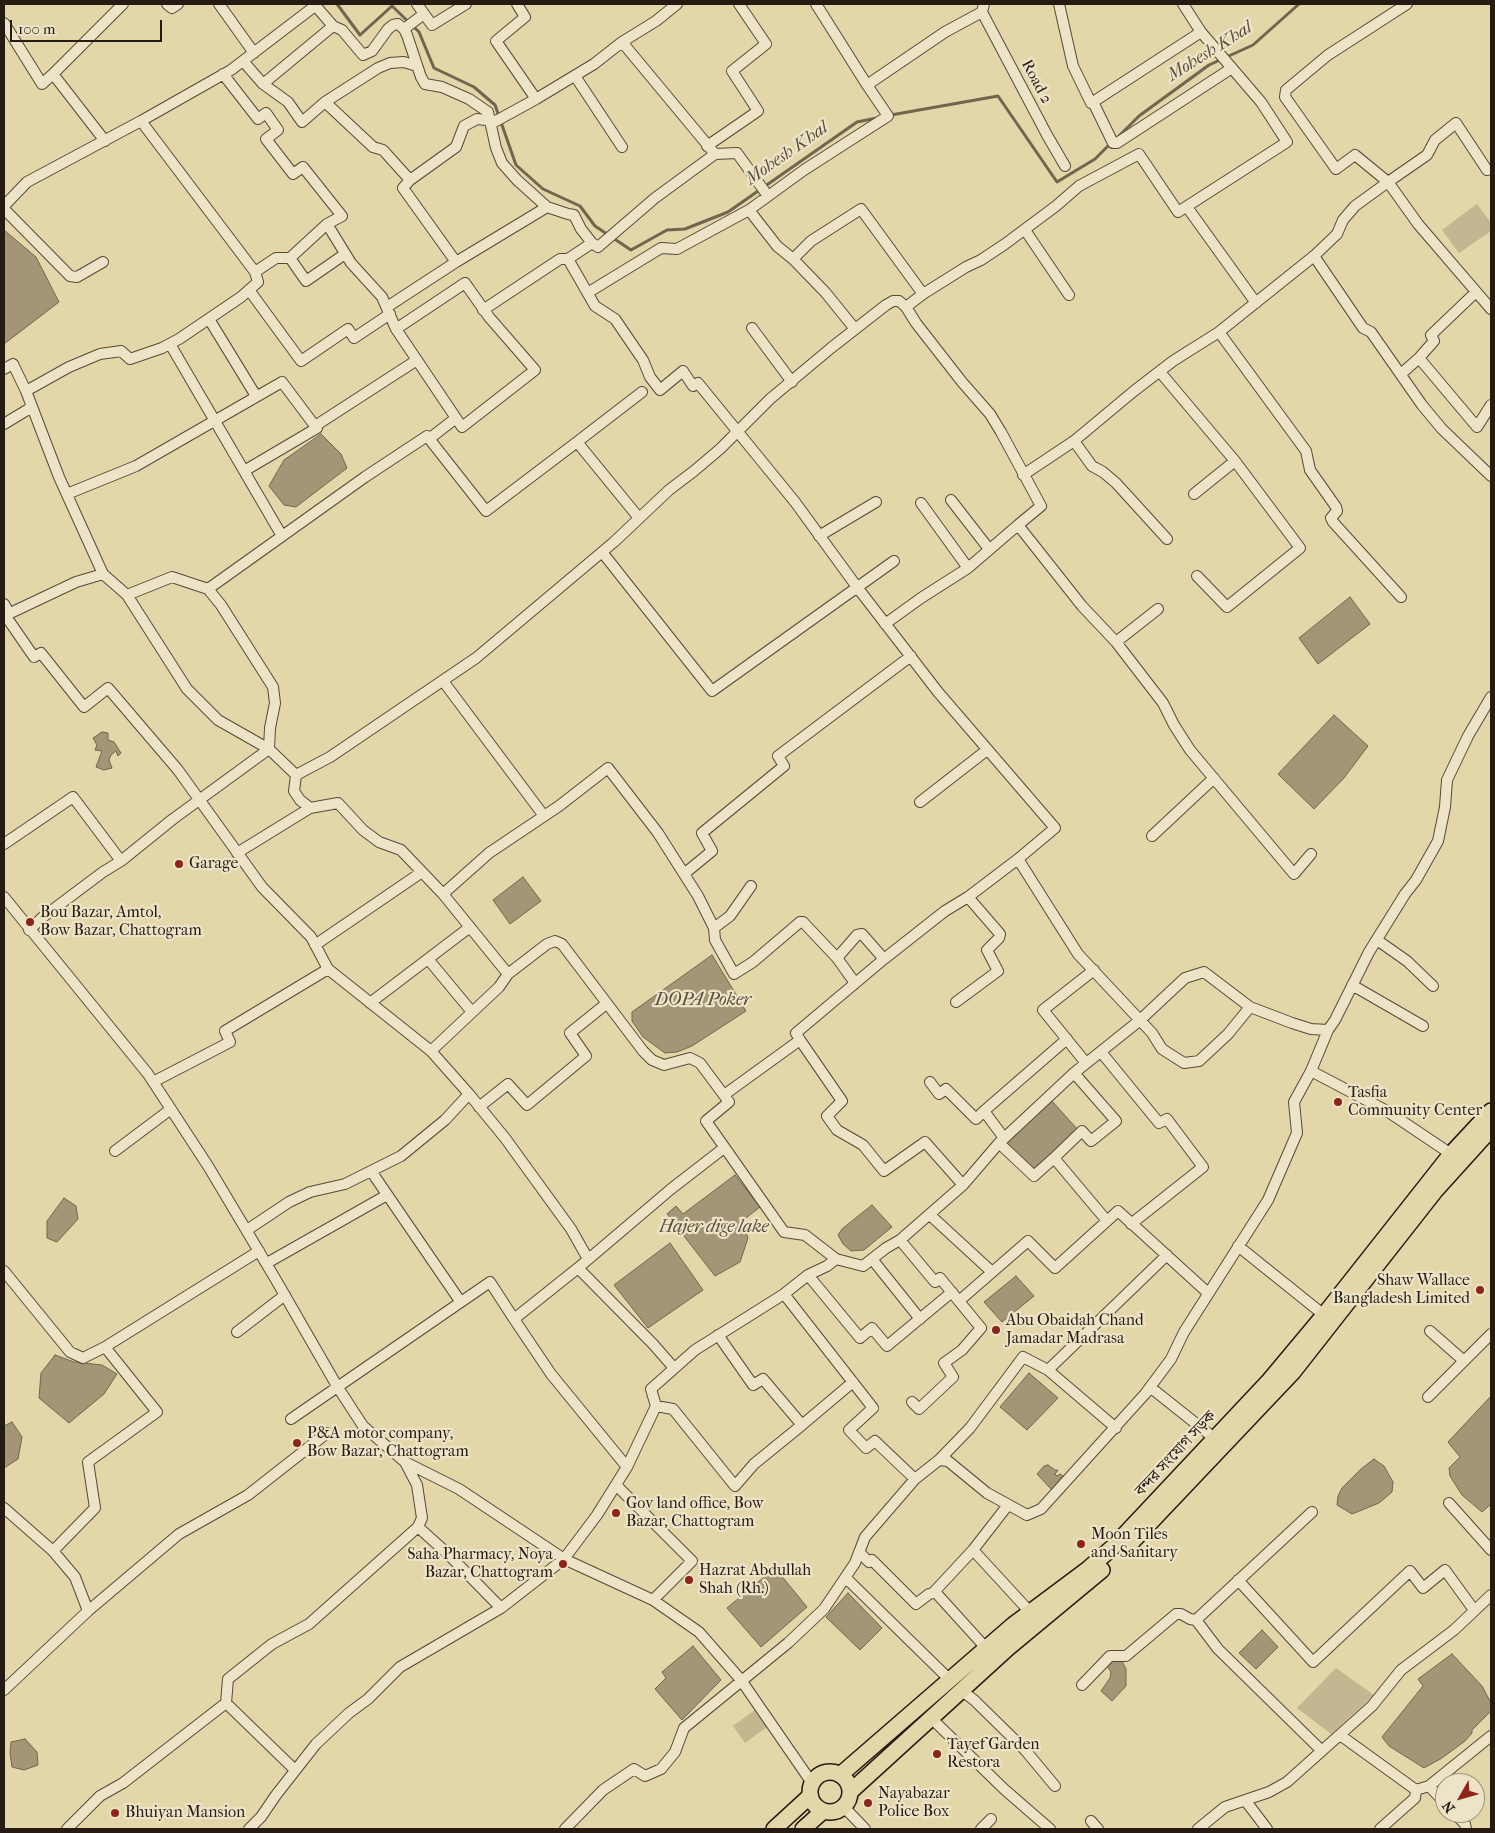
<!DOCTYPE html>
<meta charset="utf-8">
<style>
body{margin:0}
#map{position:relative;width:1495px;height:1833px;overflow:hidden;background:#e3d6a9;font-family:"IM FELL French Canon",serif}
canvas{display:block}
.frame{position:absolute;inset:0;border:5px solid #261b13;pointer-events:none}
.north{position:absolute;left:1435px;top:1773px;width:50px;height:50px;box-sizing:border-box;background:#ede4c7;border:1px solid #9d947f;border-radius:50%;rotate:232deg;font-size:14px;font-weight:700;line-height:20px;text-align:center;color:#261b13}
.north::after{content:'';display:block;margin:auto;width:18px;height:22px;background:#8f2418;clip-path:polygon(50% 0,100% 100%,50% 72%,0 100%)}
.scale{position:absolute;left:10px;top:20px;width:152px;height:22px;box-sizing:border-box;border:2px solid #261b13;border-top:0;padding-left:6px;font-size:15px;line-height:18px;white-space:nowrap;color:#261b13;-webkit-text-stroke:4px #ede4c7;paint-order:stroke}
</style>
<div id="map">
<canvas width="1495" height="1833"></canvas>
<div class="frame"></div>
<div class="north">N</div>
<div class="scale">100 m</div>
</div>
<script>
const context = document.querySelector('canvas').getContext('2d');
context.lineJoin = 'round';
function fill(path, color) {
  context.fillStyle = color;
  context.fill(path, 'evenodd');
}
function poly(rows) {
  const path = new Path2D();
  for (const r of rows) {
    if (r.length === 3) {
      path.moveTo(r[0] + r[2], r[1]);
      path.arc(r[0], r[1], r[2], 0, 2 * Math.PI);
      continue;
    }
    path.moveTo(r[0], r[1]);
    for (let i = 2; i < r.length; i += 2) path.lineTo(r[i], r[i + 1]);
  }
  return path;
}
function stroke(path, color, width, dash) {
  context.strokeStyle = color;
  context.lineWidth = width;
  context.lineCap = dash ? 'butt' : 'round';
  context.setLineDash(dash || []);
  context.stroke(path);
}
function drawText(font, color, halo, rows, align = 'center') {
  context.font = font + ' "IM FELL French Canon","Noto Serif Bengali",serif';
  context.lineWidth = 4.5;
  context.setLineDash([]);
  context.textBaseline = 'middle';
  context.strokeStyle = halo;
  context.fillStyle = color;
  for (const [text, x, y, turn = 0] of rows) {
    context.save();
    context.translate(x, y);
    context.rotate((+turn || 0) * Math.PI / 180);
    context.textAlign = isNaN(turn) ? turn : align;
    if (halo) context.strokeText(text, 0, 0);
    context.fillText(text, 0, 0);
    context.restore();
  }
}
fill(poly([
 [1477,204,1491,223,1491,231,1459,253,1442,230],
 [1336,1668,1374,1695,1331,1734,1297,1708],
 [755,1710,767,1727,745,1743,733,1726]
]), '#c3b690');
const water = poly([
 [4,230,36,257,59,302,4,344,4,230],
 [321,434,341,454,347,468,296,507,284,505,269,486,284,460,321,434],
 [1350,597,1370,624,1318,664,1299,638,1350,597],
 [1334,715,1368,746,1344,778,1314,809,1278,774,1334,715],
 [102,732,108,733,108,740,114,742,121,753,118,756,116,751,111,755,109,760,112,768,104,770,96,767,102,751,95,750,97,745,93,738,102,732],
 [523,877,541,901,510,924,493,900,523,877],
 [712,955,746,1011,692,1046,677,1052,665,1053,643,1037,632,1021,632,1012,712,955],
 [1051,1100,1079,1131,1034,1173,1004,1143,1051,1100],
 [735,1175,760,1207,742,1221,748,1238,740,1262,715,1276,667,1214,676,1206,683,1214,735,1175],
 [64,1198,76,1206,78,1219,57,1242,47,1238,47,1221,64,1198],
 [872,1205,892,1227,864,1250,851,1251,843,1244,838,1235,842,1229,872,1205],
 [670,1243,703,1290,648,1328,614,1285,670,1243],
 [1016,1276,1034,1296,1002,1322,984,1302,1016,1276],
 [55,1355,74,1362,102,1365,117,1374,104,1394,69,1423,39,1398,41,1373,55,1355],
 [1029,1373,1058,1398,1027,1430,1000,1407,1029,1373],
 [1491,1396,1491,1504,1482,1512,1462,1495,1450,1476,1449,1468,1460,1457,1448,1442,1491,1396],
 [12,1422,22,1437,18,1459,4,1468,4,1426,12,1422],
 [1374,1459,1384,1466,1393,1482,1392,1492,1379,1503,1352,1514,1337,1505,1338,1496,1342,1488,1361,1469,1374,1459],
 [1048,1465,1055,1470,1058,1470,1055,1474,1057,1476,1060,1474,1063,1476,1052,1490,1037,1474,1044,1466,1048,1465],
 [775,1568,807,1607,761,1647,727,1608,775,1568],
 [848,1593,882,1628,860,1650,826,1617,848,1593],
 [1262,1630,1278,1647,1256,1669,1239,1653,1262,1630],
 [693,1646,721,1680,682,1720,655,1689,666,1678,662,1672,693,1646],
 [1452,1654,1482,1686,1491,1703,1491,1711,1472,1730,1472,1733,1465,1741,1442,1758,1424,1768,1389,1746,1382,1737,1423,1686,1418,1679,1452,1654],
 [1116,1658,1122,1661,1126,1669,1126,1686,1112,1701,1101,1691,1110,1678,1111,1672,1107,1666,1116,1658],
 [25,1739,37,1752,38,1765,24,1770,12,1767,10,1753,11,1742,25,1739]
]);
fill(water, '#a39676');
stroke(water, '#71654e', 1);
stroke(poly([
 [337,4,360,35,392,6,419,32,434,68,474,87,495,105,516,165,543,189,580,206,595,226,631,250,667,230,685,229,728,212,857,122,877,118],
 [891,115,998,96,1057,182,1095,159,1111,143],
 [1116,139,1139,116,1209,65,1253,45,1299,4]
]), '#71654e', 3);
const minor = poly([
 [167,4,172,8,178,4],
 [219,4,254,53],
 [314,4,333,26,342,30,363,55,372,51,388,29,393,25,398,24,404,29,407,35,421,77,425,84,442,87,469,99,488,112,496,148,502,163,517,180,547,207,568,214,574,215,581,229,592,243,598,247,655,198,715,154,622,42],
 [417,4,432,25,466,4],
 [517,4,525,17,496,41,536,99],
 [816,4,867,85],
 [1059,4,1073,66,1091,103,1093,102],
 [1407,4,1328,55,1286,90,1285,97,1336,169,1355,155,1388,182,1427,155,1435,140,1456,123,1487,170],
 [982,12,1047,135,1065,166],
 [4,23,42,84,53,74,105,141],
 [404,29,424,14],
 [1201,32,1093,102,1113,143,1117,143,1232,68],
 [243,61,263,84,288,102,302,122,325,102,373,147,383,150,410,180],
 [53,74,123,4],
 [223,74,258,119,266,113,278,130,266,139,293,174,303,167,342,216,327,224,290,258],
 [575,76,622,147],
 [263,84,333,26],
 [325,102,378,68,390,63,404,62,417,66],
 [141,121,231,70,315,6],
 [707,146,758,111,732,71,766,44,739,4],
 [715,154,737,153,768,196],
 [4,206,27,182,141,121,255,272,258,282,241,297,179,339,162,348,130,359,121,351,100,354,69,367,26,391],
 [1187,207,1256,303],
 [4,209,70,276,77,277,103,262],
 [749,210,804,170,888,116,867,85,945,32,982,12,984,4],
 [327,224,351,263,382,297,396,329,465,283,489,317,535,370,462,427,396,329],
 [1025,230,1069,295],
 [592,243,568,259,595,306,615,319,643,360,650,377,660,390,683,371,693,386,698,383,795,502,857,587,938,692,1055,828,1018,859,1078,954,1152,1033,1162,1049,1184,1063,1199,1061,1228,1034,1250,1007,1292,1023,1311,1029,1328,1030],
 [1314,256,1363,328,1371,332,1422,405,1442,429,1491,476],
 [793,259,811,241,861,209,923,294],
 [456,262,403,188,410,180,456,147,464,126,477,119,496,121,536,99,594,64,622,42,656,21,677,4],
 [255,272,276,258,290,258,306,281,345,254],
 [249,290,301,361,348,329,354,338,390,314],
 [589,292,661,248,677,249,749,210,777,246,793,259,825,292,855,329],
 [387,307,456,262,547,207],
 [906,307,923,294,966,267,981,260,1005,244,1056,206,1079,186,1139,154,1178,212,1287,142,1261,102,1201,32,1183,4],
 [483,310,560,259,568,259],
 [209,319,256,396],
 [752,328,792,382],
 [1219,332,1306,451,1310,470,1336,507,1337,511,1331,518,1333,522,1401,597],
 [170,344,282,536],
 [1419,358,1434,341,1431,335,1476,292],
 [4,369,13,364,26,391,59,477,103,574,127,595,187,689,218,720,269,749,270,728,275,703,273,687,221,605,208,589,172,577,127,595],
 [1160,372,1235,461,1300,548,1227,607,1197,576],
 [1401,374,1419,358,1477,427,1491,405],
 [4,424,32,407],
 [429,439,456,418],
 [1074,441,1092,466,1103,472,1116,483,1167,539],
 [577,442,642,392],
 [244,471,317,428,315,426],
 [1023,475,1074,441,1134,391,1173,361,1219,332,1314,256,1337,234,1343,220,1355,206,1388,182,1418,224,1491,309],
 [67,494,136,466,282,382,315,426,417,360],
 [1194,494,1235,461],
 [951,500,989,549],
 [921,503,968,568],
 [819,536,876,502],
 [602,552,712,691,894,561],
 [208,589,365,477,427,436,486,511,577,442,639,518],
 [4,604,9,613],
 [5,615,34,657,41,653,84,707,108,688,178,770,262,887,311,937,328,969,431,1051],
 [4,616,76,582,103,574],
 [885,624,921,598,968,568,1018,525,1082,606,1116,642,1158,609],
 [1116,642,1163,703,1174,725,1190,750,1294,874,1311,854],
 [443,681,544,816],
 [296,775,294,791,300,800,310,808,338,803,363,830,379,842,401,850,443,894,508,974],
 [920,802,987,750],
 [1152,836,1214,778],
 [4,844,73,797,121,861],
 [237,853,310,808],
 [684,874,712,851,702,833,784,766,778,756,911,656],
 [443,894,489,853,559,806,608,768,658,833,698,896,714,928,730,916,751,886],
 [4,897,148,1074,208,1166,276,1280,337,1386,363,1426,405,1462,459,1489,564,1559,653,1600,699,1632,741,1680,812,1783],
 [714,928,715,940,734,974,753,962,800,922,803,922,837,958,857,935,862,934,884,959],
 [29,930,43,917,103,872,121,861,173,819,269,749,296,775,330,757,476,658,614,542,669,490,694,471,720,449,770,399,831,348,886,305,893,301,899,301,906,307,916,323,962,382,990,414,1001,432,1041,506,1018,525],
 [1377,940,1407,961,1433,986],
 [315,945,422,872],
 [837,958,855,983],
 [428,959,472,1012],
 [1352,985,1423,1026],
 [956,1002,998,971,987,950,999,938,1000,934,968,897],
 [370,1003,470,927],
 [800,1040,796,1033,884,959,945,911,968,897,1018,859],
 [1101,1052,1159,1123,1167,1119,1203,1167,1131,1224],
 [1086,1063,1043,1010,1094,970],
 [1311,1071,1387,1111,1451,1154],
 [153,1082,230,1042,225,1031,328,969],
 [930,1082,939,1094,946,1089,976,1119,984,1111,1004,1138],
 [469,1094,505,1138,571,1229,588,1259],
 [724,1095,800,1040,842,1101,827,1116,837,1130,863,1145,884,1171,925,1142,963,1185],
 [479,1107,508,1084,527,1105,586,1056,570,1033,606,1004],
 [984,1111,1067,1039],
 [999,1143,1034,1176,1054,1158,1107,1221],
 [115,1151,171,1109],
 [1054,1158,1082,1131,1091,1141,1116,1121,1074,1073],
 [371,1171,460,1301],
 [930,1215,992,1272],
 [247,1230,289,1202,310,1192,345,1184,401,1156,445,1120,469,1094,431,1051,499,987,508,974,547,944,555,941,562,944,643,1051,652,1060,664,1065,690,1058,700,1063,729,1102,706,1121,784,1232,805,1235,836,1259],
 [900,1240,935,1282,940,1278,981,1328,962,1350,944,1363,953,1377,919,1409,912,1402],
 [1238,1246,1324,1315],
 [872,1259,920,1319],
 [267,1263,387,1195],
 [578,1268,653,1344,674,1368],
 [4,1271,70,1352,83,1358,105,1347,259,1251],
 [808,1275,860,1338,872,1328,887,1346,952,1292],
 [784,1294,873,1408,849,1430,866,1448,875,1441,915,1479],
 [959,1301,1028,1241,1055,1268,1118,1211,1208,1293],
 [1430,1331,1464,1361],
 [237,1332,285,1295],
 [1150,1387,1214,1438],
 [1428,1397,1491,1334],
 [656,1406,673,1409,735,1486,754,1464,802,1425,763,1379,753,1385,718,1335],
 [291,1419,490,1282,514,1319],
 [802,1425,853,1382],
 [1116,1428,1048,1370,1167,1255],
 [939,1460,970,1428,1023,1357,1048,1370],
 [627,1467,551,1374,514,1319,578,1268,671,1189,724,1148],
 [616,1485,692,1561,653,1600],
 [1449,1503,1491,1550],
 [4,1508,53,1551],
 [418,1527,448,1554,501,1608],
 [973,1550,1030,1612],
 [859,1552,869,1562,872,1560,916,1604,929,1594,933,1593,973,1550,1008,1505],
 [846,1578,949,1679],
 [1238,1580,1313,1662,1410,1571,1423,1588,1445,1570,1474,1610],
 [933,1593,937,1594,986,1648],
 [88,1611,179,1534,248,1495,327,1433],
 [1196,1620,1312,1512],
 [1082,1685,1110,1656,1126,1656,1176,1614,1181,1614,1190,1619,1196,1620,1218,1649,1321,1750],
 [4,1690,88,1611,75,1577,53,1551,95,1508,88,1462,157,1412,105,1347],
 [961,1690,974,1700,1025,1750,1055,1786],
 [226,1703,295,1770],
 [931,1718,1004,1789,1050,1829],
 [1340,1735,1416,1790],
 [1429,1786,1445,1803],
 [1416,1790,1429,1786,1491,1736],
 [1245,1800,1267,1829],
 [844,1807,865,1829],
 [1454,1813,1465,1824,1466,1829],
 [1091,1821,1098,1829],
 [67,1829,100,1796,123,1783,226,1703,228,1679,272,1644,309,1624,418,1527,422,1518,417,1485,405,1462],
 [249,1829,261,1817,276,1795,316,1744,349,1713,368,1699,400,1667,501,1608,564,1559,597,1515,627,1467,656,1406,651,1389,695,1350,784,1294,808,1275,827,1266,836,1259,863,1266,886,1248,900,1240,963,1185,999,1143,1074,1073,1139,1021,1185,978,1204,972,1250,1007],
 [565,1829,603,1790,634,1769,645,1776,661,1769,675,1752,684,1728,788,1643,824,1609,855,1563,865,1537,915,1479,939,1460,948,1461,987,1493,1027,1515,1041,1509,1145,1394,1171,1359,1184,1332,1268,1200,1297,1133,1294,1102,1311,1071,1328,1030,1335,1020,1369,952,1405,894,1416,880,1438,841,1445,807,1447,780,1468,736,1491,697],
 [981,1829,991,1819],
 [1198,1829,1225,1807,1269,1792,1287,1782,1372,1706,1401,1670,1454,1630,1491,1595],
 [1380,1829,1415,1798,1416,1790]
]);
const highway = poly([
 [1128,1546,1293,1372,1435,1191,1491,1129],
 [830,1792,20],
 [840,1775,1013,1625,1088,1569,1113,1547,1268,1382,1324,1315,1451,1154,1491,1111],
 [850,1792,1008,1648,1102,1570],
 [774,1829,810,1796],
 [803,1829,822,1812]
]);
stroke(minor, '#554a38', 12);
stroke(highway, '#261b13', 18);
stroke(minor, '#ede4c7', 10);
stroke(highway, '#e3d6a9', 15);
for (const [x, y, r, color] of [
 [179,864,5,"#8f2418"],
 [30,922,5,"#8f2418"],
 [1338,1102,5,"#8f2418"],
 [1480,1290,5,"#8f2418"],
 [996,1330,5,"#8f2418"],
 [297,1443,5,"#8f2418"],
 [616,1513,5,"#8f2418"],
 [1081,1544,5,"#8f2418"],
 [563,1564,5,"#8f2418"],
 [689,1580,5,"#8f2418"],
 [937,1754,5,"#8f2418"],
 [868,1803,5,"#8f2418"],
 [115,1813,5,"#8f2418"]
]) {
  const dot = new Path2D();
  dot.arc(x, y, r, 0, 2 * Math.PI);
  context.fillStyle = color;
  context.fill(dot);
  stroke(dot, '#ede4c7', 2);
}
drawText('16px', '#261b13', '#ede4c7', [
 ["Road 2",1036,82,62],
 ["বন্দর সংযোগ সড়ক",1176,1454,-47]
]);
drawText('16px', '#261b13', '#ede4c7', [
 ["Garage",189,864],
 ["Bou Bazar, Amtol,",40,913],
 ["Bow Bazar, Chattogram",40,931],
 ["Tasfia",1348,1093],
 ["Community Center",1348,1111],
 ["Shaw Wallace",1470,1281,"right"],
 ["Bangladesh Limited",1470,1299,"right"],
 ["Abu Obaidah Chand",1006,1321],
 ["Jamadar Madrasa",1006,1339],
 ["P&A motor company,",307,1434],
 ["Bow Bazar, Chattogram",307,1452],
 ["Gov land office, Bow",626,1504],
 ["Bazar, Chattogram",626,1522],
 ["Moon Tiles",1091,1535],
 ["and Sanitary",1091,1553],
 ["Saha Pharmacy, Noya",553,1555,"right"],
 ["Bazar, Chattogram",553,1573,"right"],
 ["Hazrat Abdullah",699,1571],
 ["Shah (Rh.)",699,1589],
 ["Tayef Garden",947,1745],
 ["Restora",947,1763],
 ["Nayabazar",878,1794],
 ["Police Box",878,1812],
 ["Bhuiyan Mansion",125,1813]
], 'left');
drawText('italic 18px', '#584c3b', '#ede4c7', [
 ["Mohesh Khal",1210,52,-32],
 ["Mohesh Khal",787,154,-35],
 ["DOPA Poker",703,1001],
 ["Hajer dige lake",714,1228]
]);
</script>
